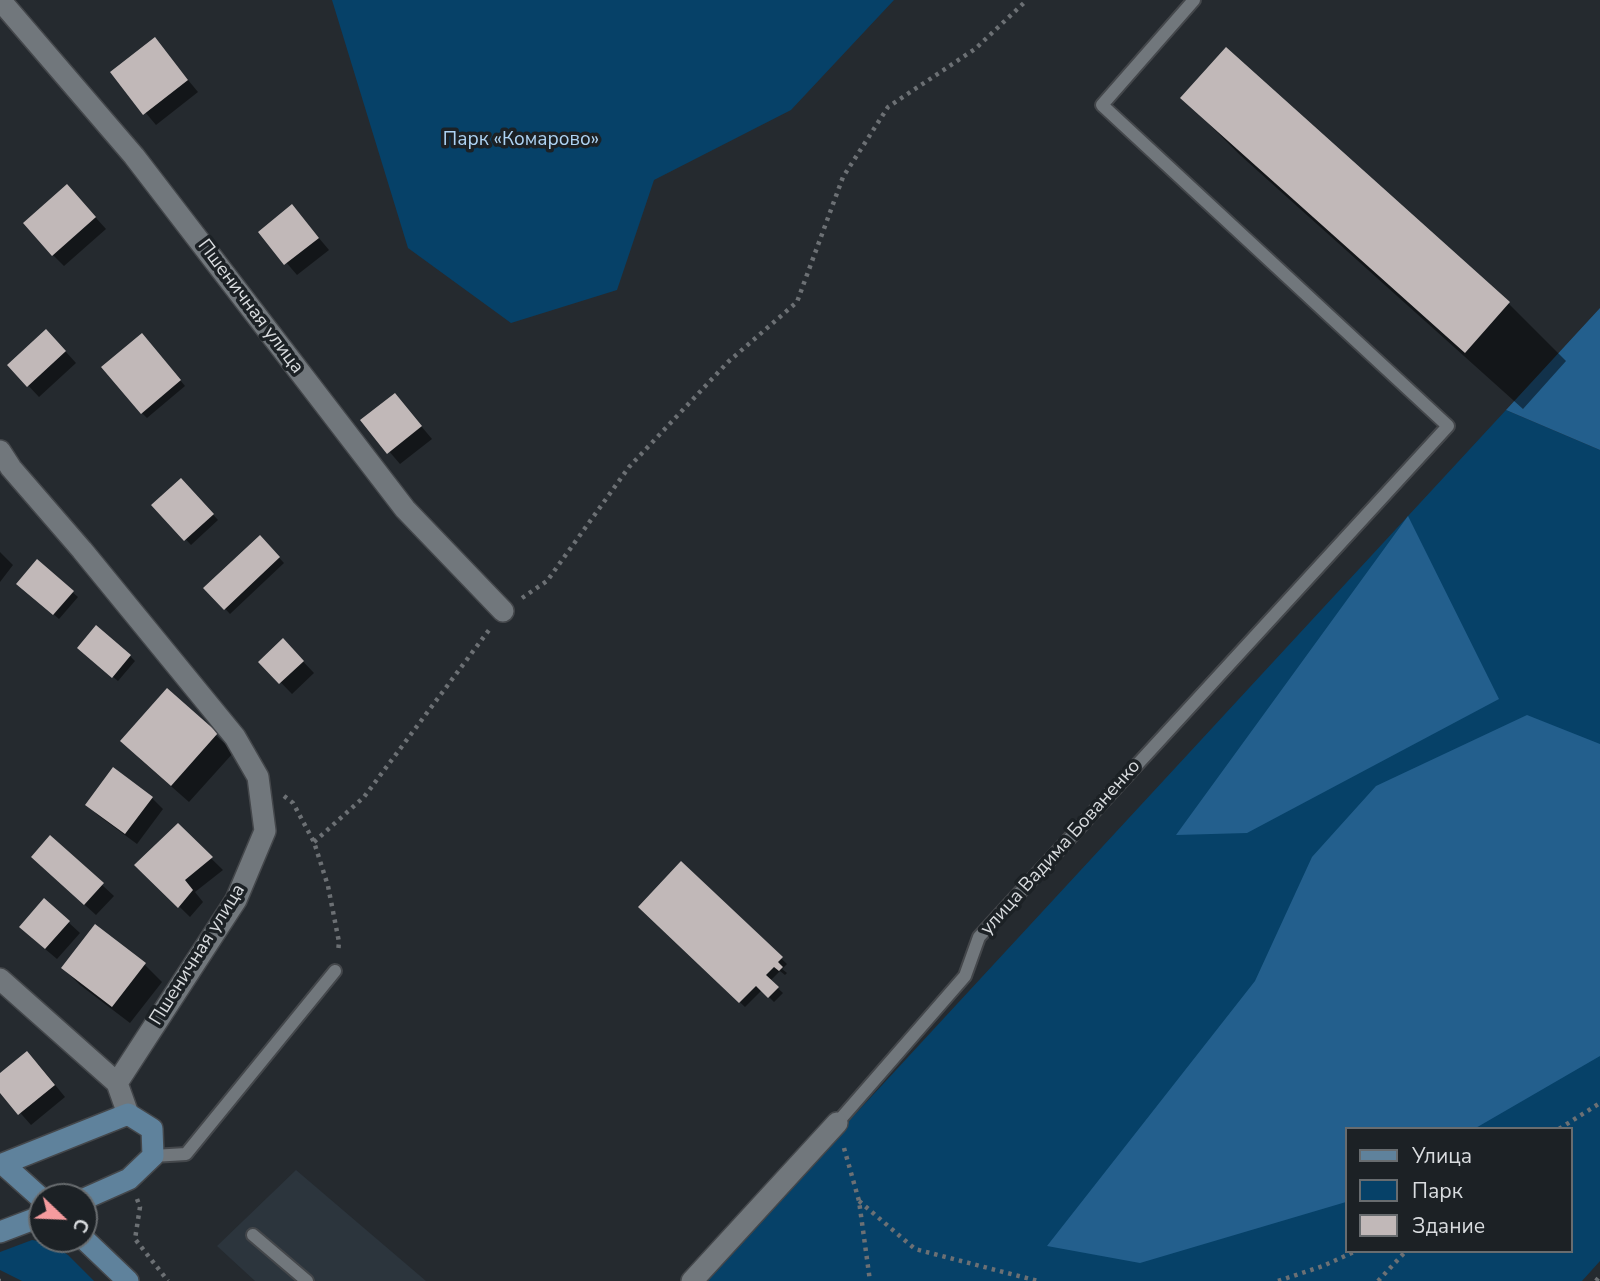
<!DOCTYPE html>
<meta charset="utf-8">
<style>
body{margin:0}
#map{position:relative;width:1600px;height:1281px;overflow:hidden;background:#252a2f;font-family:"Nunito Sans",sans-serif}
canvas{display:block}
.legend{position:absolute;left:1345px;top:1127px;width:228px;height:126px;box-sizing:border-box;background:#1c2125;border:2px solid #686c6f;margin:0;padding:9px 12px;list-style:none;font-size:21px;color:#d9dcdf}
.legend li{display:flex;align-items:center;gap:14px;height:35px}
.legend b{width:35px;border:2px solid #686c6f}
.north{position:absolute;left:28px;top:1183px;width:70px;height:70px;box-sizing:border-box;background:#1c2125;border:2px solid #686c6f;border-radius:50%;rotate:113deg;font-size:19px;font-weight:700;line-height:28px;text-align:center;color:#d9dcdf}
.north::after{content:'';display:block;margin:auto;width:24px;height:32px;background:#f59b9e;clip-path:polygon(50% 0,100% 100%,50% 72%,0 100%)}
</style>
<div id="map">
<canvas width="1600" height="1281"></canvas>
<ul class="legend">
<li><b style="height:9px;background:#5f829c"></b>Улица</li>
<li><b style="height:19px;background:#064168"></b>Парк</li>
<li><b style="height:19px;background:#c1b8b8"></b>Здание</li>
</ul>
<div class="north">С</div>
</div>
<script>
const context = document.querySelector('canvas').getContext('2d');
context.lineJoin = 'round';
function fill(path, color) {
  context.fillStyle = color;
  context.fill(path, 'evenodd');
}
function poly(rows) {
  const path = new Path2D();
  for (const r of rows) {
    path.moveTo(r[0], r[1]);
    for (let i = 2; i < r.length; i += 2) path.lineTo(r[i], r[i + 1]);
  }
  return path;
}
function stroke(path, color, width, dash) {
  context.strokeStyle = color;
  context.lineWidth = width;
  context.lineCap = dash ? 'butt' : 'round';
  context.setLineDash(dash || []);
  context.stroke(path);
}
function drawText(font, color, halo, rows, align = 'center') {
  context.font = font + ' "Nunito Sans",sans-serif';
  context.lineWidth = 7;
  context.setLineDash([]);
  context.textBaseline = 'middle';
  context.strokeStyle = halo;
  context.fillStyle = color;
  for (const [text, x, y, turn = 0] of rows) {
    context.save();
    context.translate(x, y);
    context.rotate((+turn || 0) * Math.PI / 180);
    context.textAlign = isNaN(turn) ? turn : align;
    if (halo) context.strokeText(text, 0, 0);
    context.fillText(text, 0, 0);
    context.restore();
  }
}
fill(poly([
 [296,1170,426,1281,255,1281,217,1246]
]), '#2c353d');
fill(poly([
 [332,0,894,0,791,110,654,180,617,290,511,323,408,248],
 [1506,410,1600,450,1600,1261,1582,1281,701,1281],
 [1346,1129,1570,1129,1570,1251,1346,1251],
 [32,1240,50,1243,68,1255,94,1281,22,1281,0,1270,0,1252]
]), '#064168');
fill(poly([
 [1600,308,1600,450,1506,410],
 [1408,516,1499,699,1247,833,1176,835],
 [1527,715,1600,744,1600,1056,1474,1129,1346,1129,1346,1202,1140,1263,1047,1246,1255,981,1312,857,1376,786]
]), '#235f8d');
fill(poly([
 [154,39,198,92,156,125,112,73],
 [1226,50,1509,304,1566,361,1523,409,1240,155,1183,98],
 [78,198,106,229,64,266,53,255],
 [292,206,329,250,297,275,260,232],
 [147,340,185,386,147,418,142,413],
 [57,342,76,363,39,397,9,365],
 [395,395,432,439,400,464,363,421],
 [181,480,218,520,191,545,154,505],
 [260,537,284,563,230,614,206,588],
 [0,552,13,565,0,582],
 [37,562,78,597,59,619,24,588],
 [294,652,314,673,292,694,261,662],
 [84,653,130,656,135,661,118,681],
 [167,691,234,752,189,802,139,758],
 [114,770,152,798,163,809,137,844,99,816,87,805],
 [178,826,223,870,195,892,203,902,190,917,137,865],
 [51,838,114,896,96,915,44,868],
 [681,863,787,964,782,969,787,973,785,975,780,971,770,981,783,993,774,1002,762,990,745,1007,640,907],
 [44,900,80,933,57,959,32,938],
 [95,926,145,965,162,982,130,1023,80,985,63,968],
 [38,1064,65,1097,31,1125,0,1090,0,1076]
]), '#0007');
fill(poly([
 [155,37,188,80,143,115,110,72],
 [1226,47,1510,302,1465,353,1180,98],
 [67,184,96,217,52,256,23,223],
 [292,204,319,238,284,265,258,232],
 [46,329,66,351,27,387,7,365],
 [142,333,181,380,141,414,101,367],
 [395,393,422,426,387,454,360,420],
 [181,478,214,514,184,541,151,505],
 [260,535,280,557,224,610,203,588],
 [37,559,74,591,53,615,16,584],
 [96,625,131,655,112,678,77,648],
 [283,638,304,661,279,684,258,662],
 [167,688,218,733,171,786,120,741],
 [113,767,153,797,125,834,85,805],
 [178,823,213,857,185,880,193,890,178,908,134,865],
 [50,835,104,883,84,905,31,857],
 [681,861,783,957,778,962,783,967,779,971,774,967,766,975,779,987,768,998,756,986,739,1003,638,907],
 [44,898,70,921,45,949,19,927],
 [95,924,146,963,112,1007,61,968],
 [27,1051,55,1085,18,1115,0,1093,0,1073]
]), '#c1b8b8');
const lane = poly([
 [837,1123,965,976,979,937,1448,426,1102,105,1194,0],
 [153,1156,186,1154,335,971],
 [253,1235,307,1281]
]);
const street = poly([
 [0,0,134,156,405,509,503,611],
 [0,451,11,468,82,550,235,737,258,777,265,831,236,900,117,1083],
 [0,979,117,1083,128,1114],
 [692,1281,837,1123]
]);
const secondary = poly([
 [3,1164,42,1199],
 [0,1165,128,1114,152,1129,153,1156,129,1179,84,1199],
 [0,1232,42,1216],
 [84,1239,128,1281]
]);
stroke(lane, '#44474b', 16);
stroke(street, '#44474b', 24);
stroke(secondary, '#44474b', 24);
stroke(poly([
 [522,598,547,581,629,467,728,362,797,302,843,177,888,107,975,49,1027,0],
 [284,796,293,803,314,842,328,886,339,942,338,953],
 [314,842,364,797,489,630],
 [1559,1129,1600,1103],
 [844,1148,859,1201,870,1281],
 [137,1199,140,1207,135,1239,168,1281],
 [859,1201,915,1249,1038,1281],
 [0,1281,1,1281],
 [1278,1281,1323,1266,1356,1251],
 [1378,1281,1406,1251],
 [1596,1281,1600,1276]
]), '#6c7074', 4.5, [3.5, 5]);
stroke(lane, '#71777c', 12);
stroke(street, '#71777c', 21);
stroke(secondary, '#5f829c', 21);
drawText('19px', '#aed3f3', '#1c2125', [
 ["Парк «Комарово»",521,140]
]);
drawText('19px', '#d9dcdf', '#1c2125', [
 ["Пшеничная улица",250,307,53],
 ["улица Вадима Бованенко",1061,848,-48],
 ["Пшеничная улица",198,955,-58]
]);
</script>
